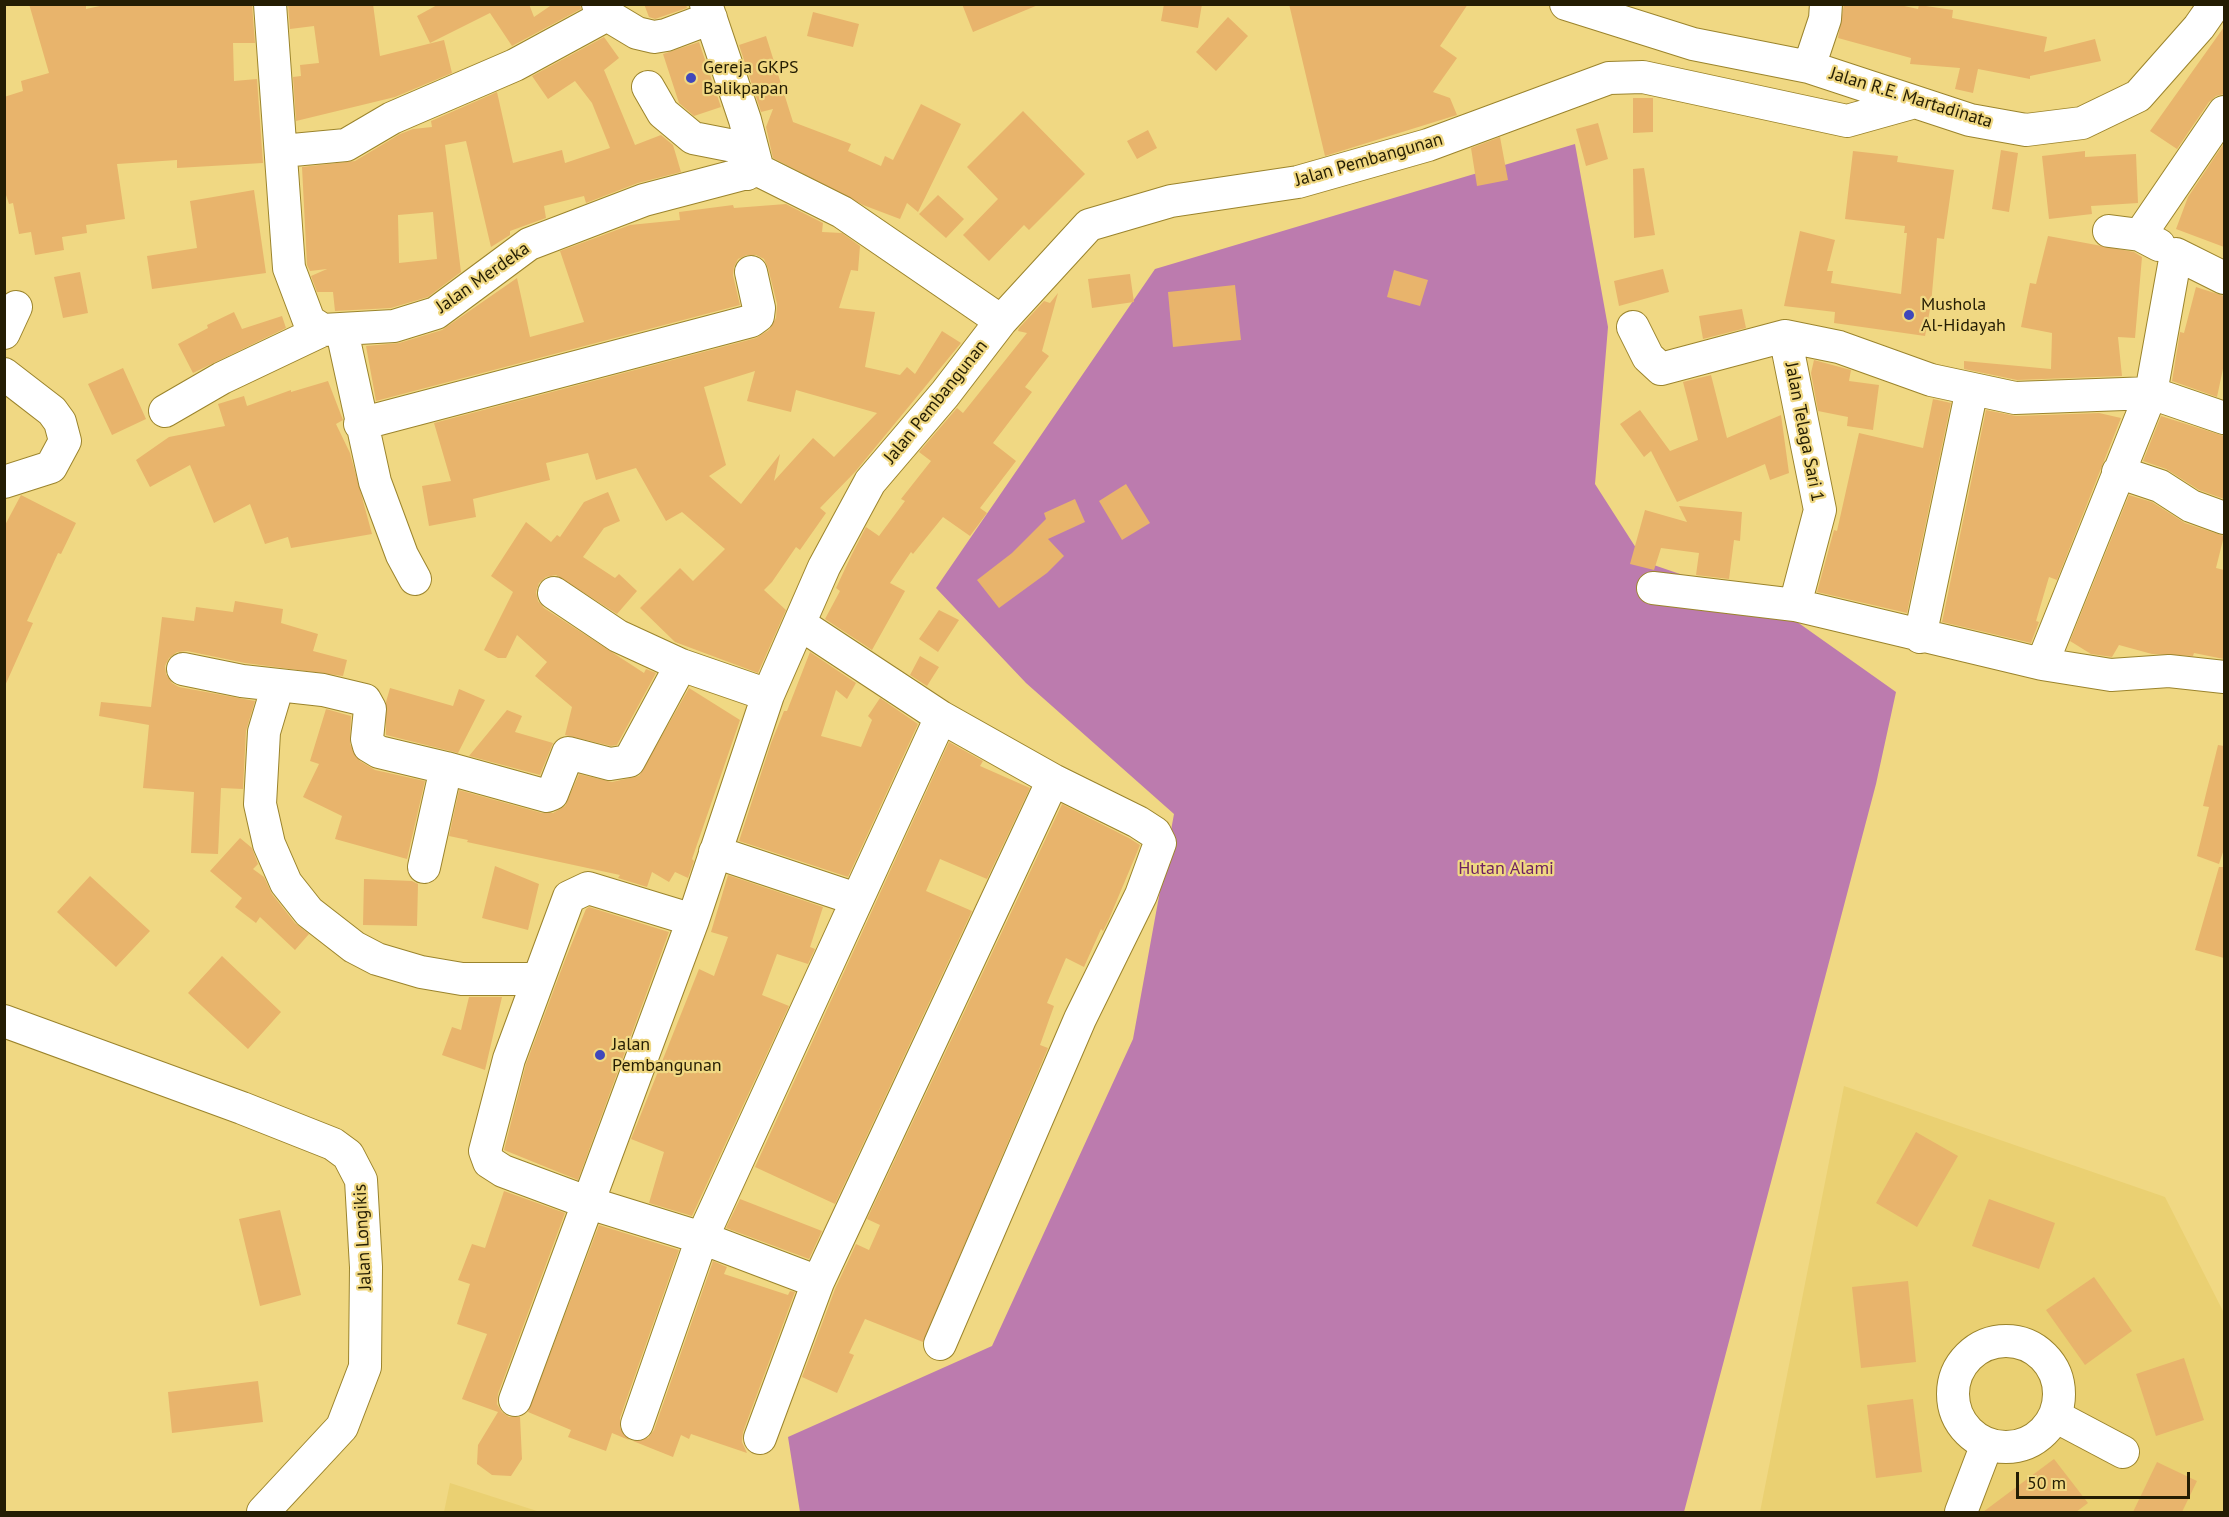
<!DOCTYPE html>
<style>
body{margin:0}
#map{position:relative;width:2229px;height:1517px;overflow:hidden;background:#f0d883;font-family:"PT Sans",sans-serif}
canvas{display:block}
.frame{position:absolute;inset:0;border:6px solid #241d03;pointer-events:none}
.scale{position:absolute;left:2016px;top:1472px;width:174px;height:27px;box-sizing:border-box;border:3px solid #241d03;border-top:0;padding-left:8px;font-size:18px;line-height:21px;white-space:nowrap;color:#241d03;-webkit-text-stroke:4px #f0d883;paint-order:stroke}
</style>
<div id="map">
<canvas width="2229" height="1517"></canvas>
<div class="frame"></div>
<div class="scale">50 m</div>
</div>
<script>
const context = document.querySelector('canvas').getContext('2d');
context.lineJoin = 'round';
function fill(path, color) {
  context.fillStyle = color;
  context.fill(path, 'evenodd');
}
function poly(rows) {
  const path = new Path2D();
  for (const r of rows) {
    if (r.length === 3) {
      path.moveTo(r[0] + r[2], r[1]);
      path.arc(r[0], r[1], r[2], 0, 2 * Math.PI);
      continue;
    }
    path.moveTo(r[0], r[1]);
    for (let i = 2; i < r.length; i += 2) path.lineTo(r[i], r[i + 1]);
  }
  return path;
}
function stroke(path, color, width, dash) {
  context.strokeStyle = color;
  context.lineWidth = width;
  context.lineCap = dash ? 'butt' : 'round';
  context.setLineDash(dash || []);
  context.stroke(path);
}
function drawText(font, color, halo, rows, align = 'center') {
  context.font = font + ' "PT Sans",sans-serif';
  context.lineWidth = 4.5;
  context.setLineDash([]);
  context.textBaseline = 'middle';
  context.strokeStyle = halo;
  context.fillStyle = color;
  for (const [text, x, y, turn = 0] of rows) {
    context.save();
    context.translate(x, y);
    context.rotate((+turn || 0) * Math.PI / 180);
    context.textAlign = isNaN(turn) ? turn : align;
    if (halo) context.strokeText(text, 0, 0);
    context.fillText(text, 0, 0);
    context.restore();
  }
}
fill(poly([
 [1844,1086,2165,1197,2224,1313,2224,1512,1760,1512],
 [450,1483,540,1512,444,1512]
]), '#ead072');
fill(poly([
 [1575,144,1608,327,1595,484,1645,562,1776,607,1896,692,1876,784,1684,1512,800,1512,788,1437,992,1346,1133,1039,1174,814,1026,683,936,588,1155,269]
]), '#bc7bae');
fill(poly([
 [29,4,86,4,86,9,109,4,252,4,255,43,233,43,234,81,257,79,263,163,177,168,177,160,117,164,125,219,86,225,87,233,62,237,64,250,35,255,31,232,19,234,13,203,9,204,4,189,4,97,23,91,21,81,49,73],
 [288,4,373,4,380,56,444,40,452,73,395,97,296,121,293,77,301,76,300,65,319,63,314,26,290,29],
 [439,4,529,4,534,17,553,4,580,4,581,9,512,46,490,13,430,43,417,16],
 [644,4,686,4,687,8,655,19,649,17],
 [962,4,1038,4,1038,5,973,32],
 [1164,4,1202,4,1198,28,1161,21],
 [1289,4,1468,4,1440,46,1457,58,1433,92,1450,98,1457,115,1325,156],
 [1844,4,1895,4,1918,9,1919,5,1953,10,1952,18,2047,37,2044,52,2095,39,2101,61,2030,76,2030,79,1978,69,1973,93,1955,89,1960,68,1910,64,1911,58,1838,38],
 [813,12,859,24,853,47,807,36],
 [1228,17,1248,36,1216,71,1196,52],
 [2224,27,2224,94,2216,96,2209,102,2177,149,2150,131],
 [766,36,793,122,851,144,848,151,881,166,885,156,893,160,921,104,961,124,918,212,907,203,900,219,863,205,773,158,766,127,773,109,761,112,739,45],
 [604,37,619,58,604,70,635,145,661,135,673,145,681,172,638,183,586,203,584,196,544,206,546,218,510,231,510,235,491,247,466,141,445,145,461,272,428,297,391,308,335,311,333,292,317,292,311,276,327,269,310,271,307,265,302,167,355,161,400,134,413,129,432,127,431,121,497,92,513,163,562,150,565,163,610,148,592,103,575,81,548,99,532,76],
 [433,212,437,259,399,263,398,215],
 [699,42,721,107,694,116,679,103,663,54],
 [1633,98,1653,98,1653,132,1633,133],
 [1023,111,1085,174,1029,230,1024,225,989,261,963,235,998,199,967,167],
 [1598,123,1608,159,1586,166,1576,129],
 [1148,130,1157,148,1137,159,1127,141],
 [1500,137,1508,180,1477,186,1471,148],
 [2224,143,2224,247,2176,229,2188,197],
 [2001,150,2018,153,2009,212,1992,209],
 [1853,151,1898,156,1897,162,1954,170,1944,239,1937,238,1931,304,1925,336,1834,323,1835,312,1784,306,1800,231,1835,240,1827,271,1833,271,1831,283,1901,294,1907,233,1904,233,1905,226,1845,219],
 [2085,151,2085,157,2136,154,2138,203,2091,206,2092,214,2049,219,2042,156],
 [1644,168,1655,235,1634,238,1633,169],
 [254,190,266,273,152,289,147,256,197,248,190,201],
 [938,195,964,219,946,238,919,214],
 [786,204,823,223,822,232,842,233,860,246,858,271,851,270,839,308,875,312,865,367,900,375,907,367,915,374,942,331,961,343,855,472,820,508,826,513,800,550,796,547,772,582,764,590,786,610,758,673,675,642,640,608,680,568,693,581,725,549,682,512,666,521,636,468,596,480,588,453,546,463,550,480,473,499,476,517,429,526,422,486,451,481,434,423,756,338,769,330,776,318,777,304,768,268,764,259,756,255,747,255,738,259,734,267,733,275,740,305,376,401,366,346,399,343,442,330,517,278,530,337,584,322,560,251,630,225,680,220,679,212,733,205,734,208],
 [755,371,747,401,791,412,796,390,877,413,834,457,813,438,774,481,780,454,741,504,709,476,726,465,704,387],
 [2048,236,2134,252,2142,257,2135,338,2118,337,2122,376,2017,380,1964,369,1964,361,2051,369,2052,333,2021,327,2030,283,2036,284],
 [1663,269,1669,292,1619,306,1614,281],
 [1394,270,1428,280,1420,306,1387,297],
 [80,272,88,313,63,318,54,277],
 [1130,274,1134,302,1092,308,1088,279],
 [1235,285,1241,340,1173,347,1168,292],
 [2196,287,2224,296,2224,364,2217,397,2172,381,2180,332,2184,333],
 [1058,293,1042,351,1049,356,1025,387,1032,392,993,443,1016,461,980,508,987,513,970,536,943,517,913,554,911,552,890,583,905,591,872,650,825,619,840,591,836,588,852,554,866,527,879,536,905,501,901,499,931,461,919,452,957,408,963,413,1027,333,1018,331,1019,328,1044,301,1050,303],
 [1742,309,1746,328,1703,339,1699,316],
 [234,312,242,329,282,316,286,328,193,373,178,344,208,328,207,325],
 [1814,360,1851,370,1849,381,1879,385,1873,430,1847,426,1848,417,1818,411,1811,373],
 [123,368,146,419,112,435,88,384],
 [1711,375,1727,438,1781,415,1789,473,1770,480,1765,464,1677,502,1651,451,1644,457,1620,424,1640,410,1670,451,1698,440,1683,382],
 [328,381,343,420,336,424,350,453,372,534,291,548,288,537,265,544,250,504,214,523,190,465,150,487,136,460,169,437,225,426,218,404,244,396,247,406,291,390,291,392],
 [1933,399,1951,403,1907,613,1817,592,1834,530,1837,531,1859,433,1923,448],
 [1986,410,2016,416,2099,413,2121,418,2057,580,2049,577,2036,621,2039,622,2031,643,1942,622],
 [2161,416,2224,436,2224,499,2199,490,2166,469,2143,461],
 [1126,484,1150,523,1122,540,1099,501],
 [608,492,620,521,604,528,583,557,615,578,619,574,637,591,617,614,556,575,546,577,539,583,536,592,538,601,544,608,644,673,646,669,656,673,617,745,611,746,565,735,572,707,535,676,547,662,517,635,506,658,498,658,484,650,513,592,491,576,526,522,551,542,557,535,560,537,584,502],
 [21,495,76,523,61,554,58,553,27,621,33,623,4,688,4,527],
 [2129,495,2152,502,2185,523,2224,536,2216,568,2224,570,2224,659,2194,653,2193,656,2152,654,2119,645,2112,657,2091,654,2070,641],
 [1075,499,1085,522,1048,539,1064,556,1047,573,999,608,977,580,1012,553,1046,519,1044,513],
 [1679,506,1742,512,1740,541,1734,540,1729,579,1696,575,1699,553,1661,548,1654,570,1630,564,1645,510,1687,522],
 [235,601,283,609,281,623,318,634,313,651,347,660,343,676,245,663,187,651,177,652,169,658,165,666,166,674,172,683,179,687,255,701,246,731,243,789,221,788,218,854,191,853,194,792,143,788,149,725,99,716,101,702,151,707,162,617,194,621,196,607,233,612],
 [939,610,959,620,938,652,919,639],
 [810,652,856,683,847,699,836,690,821,736,861,747,872,720,868,716,880,698,918,724,848,877,739,841,771,743,784,711,787,711],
 [920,656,939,667,927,686,910,675],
 [390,688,453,706,459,689,485,700,458,753,386,735,386,702],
 [689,688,740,720,692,859,694,861,688,878,675,872,669,882,652,872,647,887,618,878,620,875,467,842,468,840,449,836,459,790,542,813,553,813,565,806,579,774,612,782,639,776],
 [326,709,351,716,350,744,360,761,375,770,425,781,407,859,335,839,342,816,303,797,319,764,310,761],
 [507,710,522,716,515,732,553,743,540,775,469,756],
 [949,742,983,761,980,766,1030,788,987,879,940,859,926,891,972,911,835,1204,755,1167],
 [2218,745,2224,746,2224,849,2219,864,2197,856,2209,807,2203,806],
 [1062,804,1129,838,1140,845,1138,850,1109,919,1103,931,1101,929,1084,967,1066,958,1047,1003,1054,1006,1040,1045,1048,1048,923,1342,865,1319,849,1353,854,1355,837,1393,802,1377,835,1289,856,1244,869,1250,880,1225,867,1219],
 [240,838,252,848,258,864,253,869,264,877,272,894,295,923,309,934,295,950,260,917,256,923,235,907,242,898,210,871],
 [495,866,539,884,528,930,482,918],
 [2219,867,2224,867,2224,958,2195,950],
 [728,875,823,907,810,947,815,949,808,964,777,954,762,995,789,1006,692,1216,649,1203,664,1152,631,1139,699,969,714,976,728,937,711,932],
 [90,876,150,931,116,967,57,912],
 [364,879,412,881,418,884,417,926,363,925],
 [589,907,669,932,578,1180,504,1150,526,1064,565,960,586,909],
 [222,956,281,1012,248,1049,188,993],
 [469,997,502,997,485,1070,442,1055,452,1027,461,1030],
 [1916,1132,1958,1156,1917,1227,1876,1203],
 [504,1191,565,1213,498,1394,497,1404,502,1412,509,1417,520,1417,522,1459,511,1476,492,1475,477,1464,478,1445,498,1412,462,1399,487,1334,457,1324,470,1284,458,1280,472,1244,485,1248],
 [740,1199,822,1231,809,1259,726,1228],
 [1989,1199,2055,1223,2039,1269,1972,1246],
 [280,1210,301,1295,260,1306,239,1219],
 [599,1225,679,1250,620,1418,620,1428,629,1440,612,1433,606,1451,568,1437,571,1430,528,1412],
 [713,1261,727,1267,724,1274,788,1295,790,1291,795,1292,743,1432,742,1442,747,1453,691,1434,689,1439,681,1435,673,1457,633,1441,648,1438,654,1430],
 [2094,1277,2132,1331,2085,1365,2046,1310],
 [1908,1281,1916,1362,1861,1368,1852,1287],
 [2184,1358,2204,1420,2156,1436,2136,1374],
 [258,1381,263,1422,172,1433,168,1392],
 [1913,1399,1922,1472,1876,1478,1867,1405],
 [2054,1459,2088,1503,2076,1512,1983,1512],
 [2157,1462,2197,1481,2182,1512,2133,1512]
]), '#e8b46c');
const minor = poly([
 [270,4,289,268,309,321,323,330,394,326,436,313,529,244,644,200,758,170,842,212,1001,321],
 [598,4,607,15,637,33,654,37,666,35,711,18],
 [706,4,745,120,758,170],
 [1566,4,1693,44,1809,67,1970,120,2026,130,2082,123,2138,96,2199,27,2215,4],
 [1809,67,1825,19,1826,4],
 [648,87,663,113,693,138,739,147,742,150,747,174],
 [282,151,346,145,392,118,515,65,607,15],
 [2109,231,2140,235,2159,245],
 [2140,235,2224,112],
 [2224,278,2176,254,2151,393,2042,664,1795,605,1820,510,1785,336,1839,347,1931,380,2015,398,2151,393,2224,418],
 [1633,327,1648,357,1661,369,1785,336],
 [342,331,375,482,402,555,415,579],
 [4,333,16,307],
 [4,374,52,411,60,422,65,441,51,467,4,482],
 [165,411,222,378,323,330],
 [360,424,751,321,758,316,759,308,751,272],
 [2118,472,2160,486,2191,506,2224,518],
 [1653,588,1795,605],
 [554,593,618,636,681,665,768,695],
 [800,624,941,717],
 [1920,637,1972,389],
 [2042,664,2111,675,2169,671,2224,677],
 [183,669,242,681,278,685],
 [715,852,856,899],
 [424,867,446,768],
 [693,920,588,888,569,897,509,1059,485,1151,489,1162,503,1171,589,1203,702,1238,818,1282],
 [538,979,462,979,421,972,377,959,354,947,309,912,286,883,269,844,260,804,264,732,278,685,323,690,365,700,370,709,367,739,369,746,379,752,446,768,547,796,552,794,568,753,610,764,629,761,681,665],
 [4,1021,242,1108,333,1144,348,1155,361,1180,366,1267,365,1367,342,1427,263,1512],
 [2006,1394,53],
 [940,1344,1080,1019,1141,895,1160,843,1155,833,1138,822,1053,780],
 [515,1400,693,920,768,695,824,567,870,482,945,394,1001,321,1089,225,1171,201,1298,182,1428,145,1609,78,1643,77,1847,121,1915,102],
 [2055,1416,2123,1452],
 [637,1424,702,1238,941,717,1053,780,818,1282,760,1438],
 [1961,1512,1987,1444]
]);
stroke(minor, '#9b842c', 34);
stroke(minor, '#fff', 32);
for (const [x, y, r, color] of [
 [691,78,6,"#4047bb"],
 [1909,315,6,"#4047bb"],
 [600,1055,6,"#4047bb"]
]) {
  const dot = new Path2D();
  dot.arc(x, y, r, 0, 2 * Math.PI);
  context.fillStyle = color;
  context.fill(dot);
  stroke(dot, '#f0d883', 2);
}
drawText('18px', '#241d03', '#f0d883', [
 ["Gereja GKPS",703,68],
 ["Balikpapan",703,89],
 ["Mushola",1921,305],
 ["Al-Hidayah",1921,326],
 ["Jalan",612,1045],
 ["Pembangunan",612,1066]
], 'left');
drawText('18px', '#241d03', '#f0d883', [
 ["Jalan R.E. Martadinata",1911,98,17],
 ["Jalan Pembangunan",1369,160,-16],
 ["Jalan Merdeka",483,278,-35],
 ["Jalan Pembangunan",936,402,-51],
 ["Jalan Telaga Sari 1",1804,432,79],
 ["Jalan Longikis",363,1237,-93]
]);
drawText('18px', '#6d2061', '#f0d883', [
 ["Hutan Alami",1506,869]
]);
</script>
